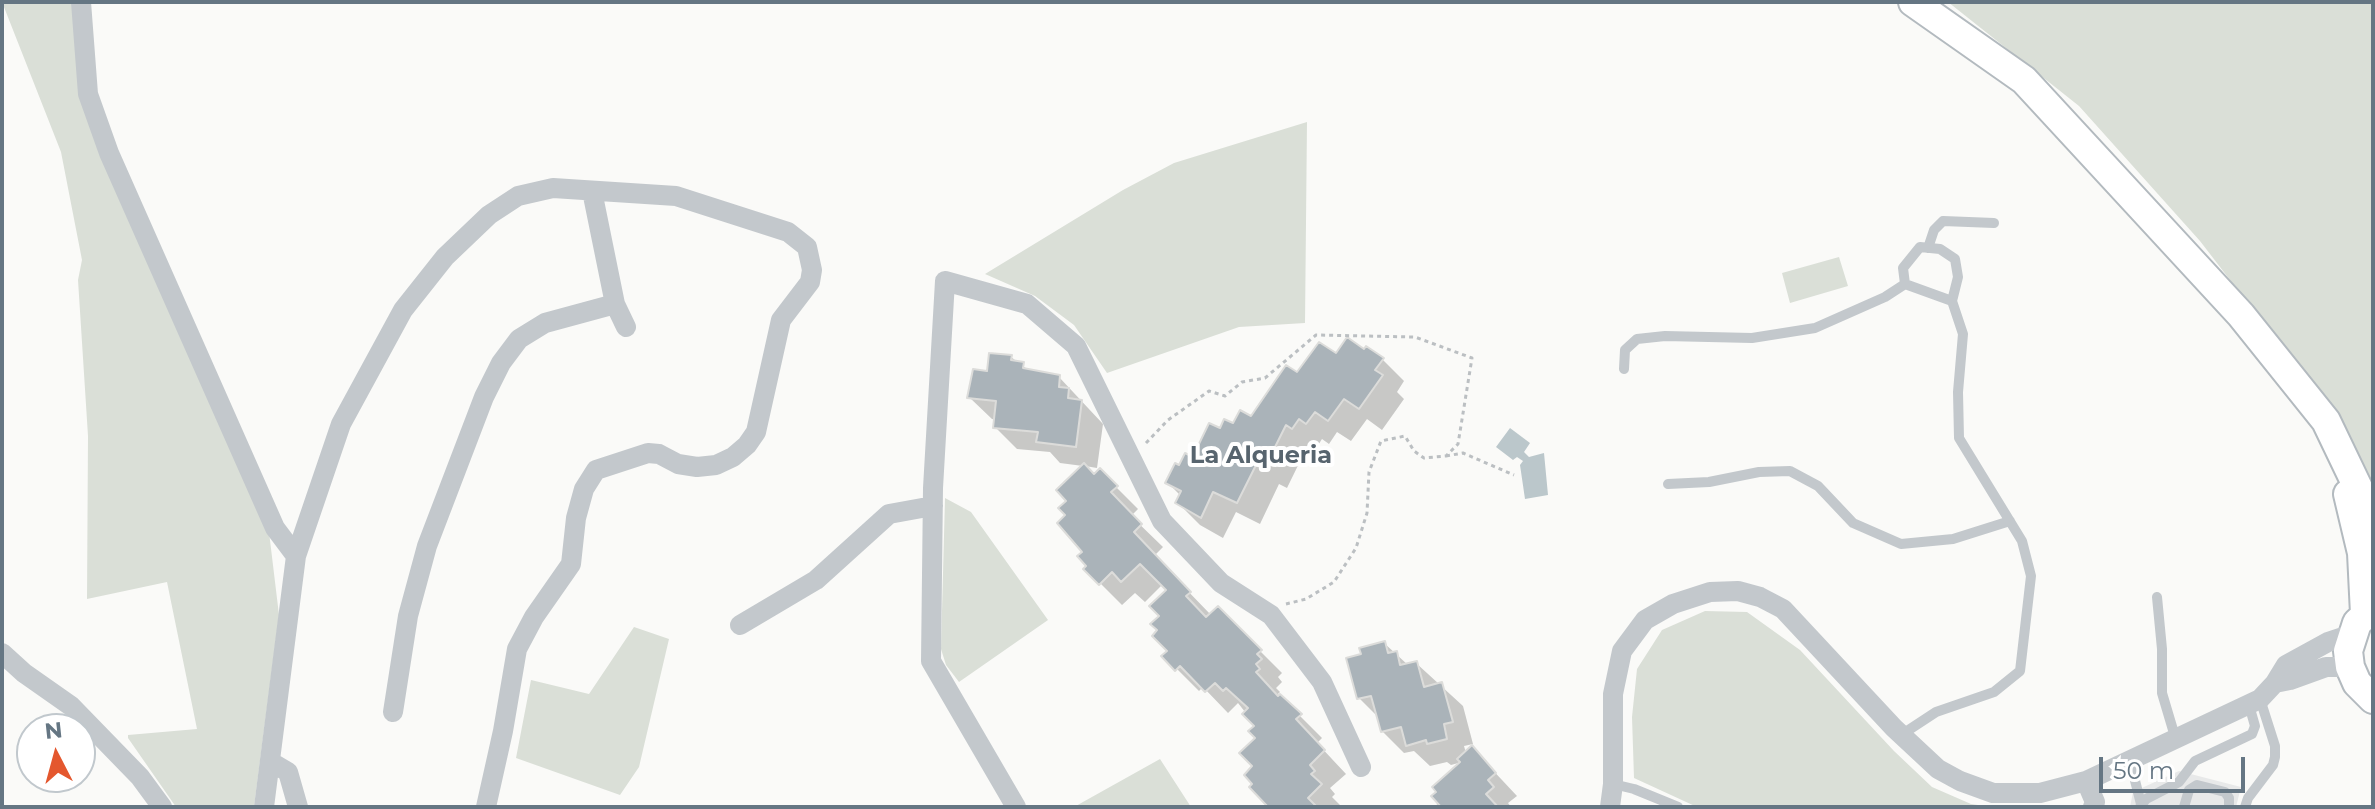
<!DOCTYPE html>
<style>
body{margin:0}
#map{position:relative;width:2375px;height:809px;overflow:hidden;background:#fafaf8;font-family:Montserrat,sans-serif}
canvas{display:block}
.frame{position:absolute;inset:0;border:4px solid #657683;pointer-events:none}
.north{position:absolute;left:16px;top:713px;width:80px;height:80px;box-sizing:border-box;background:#fff;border:2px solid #c1c8cd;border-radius:50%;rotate:354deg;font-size:22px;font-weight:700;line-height:32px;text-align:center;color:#657683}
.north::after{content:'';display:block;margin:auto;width:28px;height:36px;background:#e4572e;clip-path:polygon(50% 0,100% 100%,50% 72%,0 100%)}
.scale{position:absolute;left:2099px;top:757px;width:146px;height:36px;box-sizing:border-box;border:4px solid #657683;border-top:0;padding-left:10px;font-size:24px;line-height:28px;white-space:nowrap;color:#657683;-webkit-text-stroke:6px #fff;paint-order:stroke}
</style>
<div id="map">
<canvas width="2375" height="809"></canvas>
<div class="frame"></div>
<div class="north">N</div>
<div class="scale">50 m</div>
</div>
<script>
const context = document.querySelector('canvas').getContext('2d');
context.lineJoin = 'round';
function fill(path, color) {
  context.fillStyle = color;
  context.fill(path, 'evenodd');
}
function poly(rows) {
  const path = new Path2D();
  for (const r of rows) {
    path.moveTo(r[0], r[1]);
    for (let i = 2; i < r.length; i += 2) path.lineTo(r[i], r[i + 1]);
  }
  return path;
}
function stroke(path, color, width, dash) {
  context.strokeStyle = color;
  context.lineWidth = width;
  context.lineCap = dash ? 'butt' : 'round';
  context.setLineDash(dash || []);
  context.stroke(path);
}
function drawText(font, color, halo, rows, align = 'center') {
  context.font = font + ' Montserrat,sans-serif';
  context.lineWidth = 8;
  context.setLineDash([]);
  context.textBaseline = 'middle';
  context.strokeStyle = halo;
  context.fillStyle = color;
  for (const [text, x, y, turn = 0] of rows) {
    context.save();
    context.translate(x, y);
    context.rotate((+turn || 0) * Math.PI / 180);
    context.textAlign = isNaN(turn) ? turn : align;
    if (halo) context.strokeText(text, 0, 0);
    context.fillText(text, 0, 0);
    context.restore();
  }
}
fill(poly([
 [2179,771,2241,787,2236,807,2130,807,2133,792]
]), '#e8e9e9');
fill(poly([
 [2,2,74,2,78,76,269,532,279,615,254,807,176,807,128,738,128,735,197,729,167,582,87,599,88,436,78,280,82,260,61,152],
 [1948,2,2373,2,2373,501,2317,393,2200,241,2079,106],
 [1307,122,1305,323,1239,327,1107,373,1074,325,1035,296,985,274,1123,190,1174,163],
 [1839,257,1848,286,1790,303,1782,273],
 [945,498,971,512,1048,620,959,682,946,665,941,649],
 [1705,611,1747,612,1800,650,1894,751,1932,787,1971,804,1992,807,1697,807,1634,778,1632,717,1637,669,1662,630],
 [634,627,669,639,639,767,620,795,516,758,531,680,589,694],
 [1160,759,1191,807,1074,807]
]), '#dadfd7');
fill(poly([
 [1510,428,1530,443,1524,452,1529,457,1544,453,1548,495,1525,499,1520,465,1523,461,1517,457,1513,460,1496,447]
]), '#bbc7cb');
fill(poly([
 [1337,356,1382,359,1404,381,1397,392,1404,399,1382,430,1367,419,1351,441,1337,432,1329,444,1322,439,1315,450,1308,445,1287,488,1279,484,1260,524,1236,512,1223,538,1200,525,1178,503,1181,496,1168,483,1180,467,1221,431,1251,418,1297,375],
 [1011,357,1031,372,1059,377,1103,424,1097,468,1085,466,1094,476,1100,471,1138,509,1131,516,1163,547,1154,556,1211,615,1218,609,1282,673,1278,677,1282,682,1276,688,1280,692,1278,694,1322,738,1317,743,1346,774,1330,788,1335,794,1332,797,1342,807,1266,807,1269,804,1255,784,1256,726,1238,703,1228,713,1203,687,1199,691,1164,656,1169,651,1160,630,1169,590,1163,584,1145,602,1135,593,1122,605,1086,569,1089,566,1085,552,1068,515,1069,501,1083,466,1060,463,1050,452,1017,449,995,427,996,420,992,419,970,398,989,373],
 [1384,643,1408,665,1416,663,1463,706,1473,744,1464,746,1466,753,1472,748,1517,796,1508,803,1511,807,1434,807,1440,802,1462,762,1451,765,1447,762,1430,766,1414,751,1404,753,1382,731,1379,718,1359,698,1363,655]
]), '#0003');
const building = poly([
 [1347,337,1364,349,1366,346,1384,358,1375,370,1383,375,1359,409,1344,399,1328,421,1315,412,1306,424,1299,419,1292,429,1286,425,1265,467,1257,463,1237,503,1213,492,1201,518,1175,503,1181,491,1165,483,1175,463,1179,465,1185,453,1191,456,1197,448,1209,423,1220,428,1224,419,1233,423,1240,410,1251,416,1286,365,1297,372,1319,342,1336,353,1347,337],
 [989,353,1012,355,1011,360,1024,362,1023,368,1060,375,1059,387,1069,388,1068,398,1082,400,1076,447,1036,442,1038,432,993,428,996,401,967,398,973,369,987,371,989,353],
 [1084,463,1094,474,1100,468,1118,486,1111,492,1142,524,1134,532,1191,592,1186,596,1206,617,1218,606,1262,650,1257,654,1262,659,1256,664,1260,669,1256,672,1278,696,1280,694,1302,714,1296,719,1325,750,1310,765,1315,771,1311,774,1322,784,1308,798,1317,807,1268,807,1249,787,1252,784,1244,775,1252,766,1239,753,1255,738,1248,731,1254,726,1242,714,1248,708,1226,688,1223,691,1215,683,1205,692,1180,666,1175,671,1161,656,1167,651,1152,636,1157,630,1150,624,1159,616,1149,606,1166,590,1140,564,1121,582,1112,572,1099,585,1083,569,1086,566,1077,556,1082,552,1057,523,1065,515,1058,508,1066,501,1056,490,1084,463],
 [1385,641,1388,653,1397,651,1400,665,1417,661,1424,687,1442,682,1453,722,1444,724,1447,739,1427,744,1426,740,1406,746,1401,727,1381,732,1371,696,1357,699,1346,658,1361,654,1359,648,1385,641],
 [1472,745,1496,773,1488,780,1494,787,1486,794,1498,807,1441,807,1431,796,1436,792,1432,787,1460,762,1457,759,1472,745]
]);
fill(building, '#aab3b9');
stroke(building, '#dcdcda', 2);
const secondary = poly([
 [1913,2,2024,80,2241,315,2326,421,2373,519],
 [2348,494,2362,553,2365,614],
 [2373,608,2357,623,2348,651,2350,667,2357,683,2373,699]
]);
stroke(secondary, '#b3babf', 32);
stroke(poly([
 [1146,443,1168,420,1209,391,1225,396,1242,382,1265,378,1316,335,1415,337,1472,358,1458,444,1446,456,1424,458,1414,451,1405,436,1381,441,1369,472,1367,513,1356,548,1334,582,1306,599,1286,604],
 [1446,456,1463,453,1514,475]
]), '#bbbfc2', 3, [4, 4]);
stroke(poly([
 [1928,248,1934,230,1943,221,1994,223],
 [1905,284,1952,301],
 [1624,369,1625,350,1637,339,1665,336,1752,338,1815,328,1885,297,1905,284,1903,268,1920,247,1940,249,1955,259,1958,277,1952,301,1963,334,1958,392,1959,438,2022,541,2031,576,2020,671,1994,692,1936,712,1901,735],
 [1668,484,1709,482,1759,472,1790,471,1818,486,1853,523,1901,544,1953,539,2010,521],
 [2157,597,2162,649,2162,693,2176,740],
 [2130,761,2141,804],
 [1613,784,1634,789,1678,807],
 [2140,807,2146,799,2179,782,2195,761,2252,734,2255,726,2249,705],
 [2184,807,2189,790,2197,785,2225,792,2229,798,2229,807],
 [2245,807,2248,798,2273,765,2275,757,2275,746,2260,699]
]), '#c3c8cc', 10);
stroke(poly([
 [81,2,88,94,109,153,275,528,296,556],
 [592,191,615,304,626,327],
 [740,625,816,580,889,514,933,506],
 [2,653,24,673,71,706,140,777,162,807],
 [2275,683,2290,680,2326,667,2350,667],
 [393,712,408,616,427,546,484,397,501,363,519,339,545,323,615,304],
 [271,762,288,772,298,807],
 [2086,781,2095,802,2093,807],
 [264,807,296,556,341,424,403,310,445,257,489,215,518,196,553,188,676,196,788,232,807,247,812,270,810,282,781,320,756,432,747,445,733,457,716,465,697,467,678,464,659,454,648,453,596,470,584,489,576,518,571,564,534,617,517,649,503,731,486,807],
 [1016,807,931,661,933,488,945,281,1027,304,1076,346,1162,521,1221,583,1271,615,1322,682,1361,767],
 [1610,807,1613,784,1613,694,1622,651,1645,620,1673,604,1710,592,1738,591,1760,597,1783,609,1894,728,1938,769,1960,781,1993,793,2040,793,2086,781,2260,699,2275,683,2286,665,2328,642,2352,634]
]), '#c3c8cc', 20);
stroke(secondary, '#fff', 28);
drawText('bold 24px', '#57646e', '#fff', [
 ["La Alqueria",1261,456]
]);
</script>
